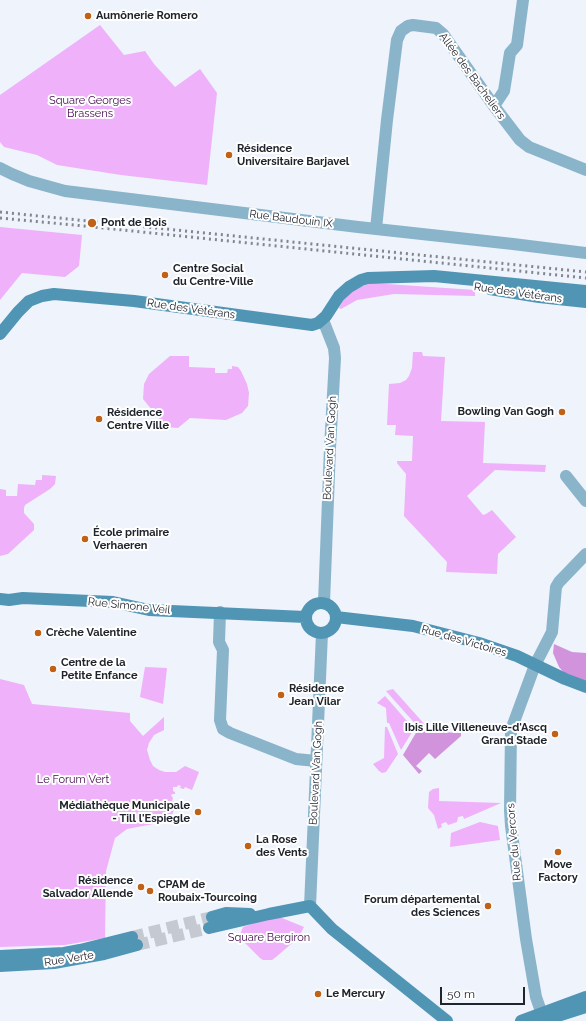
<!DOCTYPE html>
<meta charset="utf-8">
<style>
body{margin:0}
#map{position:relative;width:586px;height:1021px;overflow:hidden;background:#eef3fc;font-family:Raleway,sans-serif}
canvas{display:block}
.scale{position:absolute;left:440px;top:987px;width:85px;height:18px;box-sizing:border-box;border:2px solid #20242c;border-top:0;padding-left:5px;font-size:12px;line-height:14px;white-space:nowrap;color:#20242c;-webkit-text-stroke:3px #fff;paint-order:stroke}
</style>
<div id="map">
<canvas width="586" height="1021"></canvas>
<div class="scale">50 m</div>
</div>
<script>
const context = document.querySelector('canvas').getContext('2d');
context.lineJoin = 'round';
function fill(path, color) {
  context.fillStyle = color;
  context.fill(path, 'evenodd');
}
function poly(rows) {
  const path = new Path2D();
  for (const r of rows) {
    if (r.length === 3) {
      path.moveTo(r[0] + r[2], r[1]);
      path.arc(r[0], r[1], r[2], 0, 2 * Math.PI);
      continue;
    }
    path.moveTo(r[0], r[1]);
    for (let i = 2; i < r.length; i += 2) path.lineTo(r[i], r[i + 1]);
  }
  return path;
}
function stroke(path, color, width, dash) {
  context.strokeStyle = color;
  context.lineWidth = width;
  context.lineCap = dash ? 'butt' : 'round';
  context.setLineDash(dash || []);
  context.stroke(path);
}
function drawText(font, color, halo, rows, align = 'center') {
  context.font = font + ' Raleway,sans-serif';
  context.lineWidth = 4;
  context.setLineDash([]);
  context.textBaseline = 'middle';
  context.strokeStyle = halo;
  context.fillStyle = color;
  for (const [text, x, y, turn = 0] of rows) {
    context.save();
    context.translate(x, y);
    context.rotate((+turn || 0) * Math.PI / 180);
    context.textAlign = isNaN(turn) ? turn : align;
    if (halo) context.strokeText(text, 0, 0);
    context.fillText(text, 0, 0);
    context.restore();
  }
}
fill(poly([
 [100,25,124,55,145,51,154,64,175,87,200,69,217,93,207,185,121,175,57,165,37,155,4,147,0,142,0,95],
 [0,227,82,235,79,266,65,277,22,273,0,300],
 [372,283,475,290,475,296,394,294,357,300,341,309,339,308,343,300,354,289],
 [413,352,422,352,423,356,445,357,441,421,485,422,483,463,546,465,545,472,495,470,467,496,483,515,486,514,492,510,516,537,498,554,497,574,446,572,447,562,404,516,406,474,397,463,397,461,412,461,413,436,395,435,396,425,387,425,389,384,400,383,406,380,409,376,412,368],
 [170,356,189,356,189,367,215,368,215,373,227,373,228,369,232,369,232,366,238,367,241,371,247,384,249,393,248,406,242,413,226,420,190,418,178,428,166,427,143,399,144,384,149,374],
 [42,475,56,476,55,484,50,489,25,505,24,508,24,513,34,524,34,530,8,554,0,556,0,489,6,490,6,496,17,496,18,484,35,485,36,480,42,480],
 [145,667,167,668,163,704,140,697],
 [0,679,24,685,32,704,130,713,130,721,143,736,164,717,164,730,154,735,149,743,147,750,150,760,153,766,159,770,165,772,176,772,185,766,199,772,192,790,185,787,184,789,180,788,181,786,178,785,177,787,173,787,173,791,175,792,175,794,173,794,171,795,173,798,172,801,180,804,179,807,176,806,170,819,159,815,158,818,156,817,153,824,127,829,115,838,106,871,105,938,65,945,0,947],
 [393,689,427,727,418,727,386,691],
 [385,696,414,729,401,750,389,723,387,723,386,708,377,703],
 [385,727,387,727,398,754,386,772,382,773,379,771,373,764,384,758],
 [439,788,439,801,501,803,464,819,463,816,458,817,457,822,448,825,446,822,441,824,442,827,438,829,434,815,428,808,429,792,433,789],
 [480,822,498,826,500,840,450,847,451,833],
 [271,918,282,918,304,927,298,938,276,957,272,960,263,960,260,958,240,938,241,932,243,927]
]), '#efb1f9');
fill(poly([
 [554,644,572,652,586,653,586,682,566,675,559,667,553,653],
 [417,731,461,733,461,736,435,759,429,753,416,766,422,771,419,774,403,755]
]), '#d293dd');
stroke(poly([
 [132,937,212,917],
 [137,945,209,928]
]), '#c5cad2', 12, [12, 6]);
stroke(poly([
 [494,106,504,91,510,53,517,45,523,0],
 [0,168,12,174,29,181,65,191,358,227,513,244,586,253],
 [376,229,387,120,397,40,401,31,408,26,413,25,436,28,443,34,494,106,520,140,529,147,586,170],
 [323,320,334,348,335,358,330,448,324,603],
 [566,476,586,501],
 [220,612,219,642,223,650,220,720,223,729,230,733,296,759,316,761],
 [310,906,322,633],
 [544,1020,536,997,526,939,511,826,510,810,511,730,535,665,552,632,556,587,559,582,586,554]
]), '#89b4ca', 12);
stroke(poly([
 [490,289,539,297,586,302],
 [0,334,18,312,29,301,42,296,54,294,134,301,312,325,318,323,326,316,339,296,349,287,361,280,368,278,434,276,586,291],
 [0,599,9,600,23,598,113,602,149,610,305,617],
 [321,618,15],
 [336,617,413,626,479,643,517,656,565,679,586,687],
 [212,917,226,913,250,914],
 [209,928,269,914,310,906,332,929,447,1021],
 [0,956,64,953,80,950,132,937],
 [0,966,54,963,104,954,137,945],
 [545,1020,586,1007],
 [521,1021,586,997]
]), '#5195b5', 12);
stroke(poly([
 [0,212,586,272],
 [0,218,84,226,586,278]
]), '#82878f', 3, [2, 4]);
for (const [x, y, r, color] of [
 [88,16,4,"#bf6117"],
 [229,155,4,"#bf6117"],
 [92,223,5,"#bf6117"],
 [165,275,4,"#bf6117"],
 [562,412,4,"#bf6117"],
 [99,419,4,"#bf6117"],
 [85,539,4,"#bf6117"],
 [38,633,4,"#bf6117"],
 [53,669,4,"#bf6117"],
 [281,695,4,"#bf6117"],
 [555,734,4,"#bf6117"],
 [198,812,4,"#bf6117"],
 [248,846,4,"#bf6117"],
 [558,852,4,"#bf6117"],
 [141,887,4,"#bf6117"],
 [150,891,4,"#bf6117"],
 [488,906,4,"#bf6117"],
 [318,994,4,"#bf6117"]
]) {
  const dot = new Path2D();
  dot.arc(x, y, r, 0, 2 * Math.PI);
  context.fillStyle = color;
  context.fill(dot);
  stroke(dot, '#fff', 1.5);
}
drawText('bold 11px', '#20242c', '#fff', [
 ["Aumônerie Romero",96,16],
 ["Résidence",237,149],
 ["Universitaire Barjavel",237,162],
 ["Pont de Bois",101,223],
 ["Centre Social",173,269],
 ["du Centre-Ville",173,282],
 ["Bowling Van Gogh",554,412,"right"],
 ["Résidence",107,413],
 ["Centre Ville",107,426],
 ["École primaire",93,533],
 ["Verhaeren",93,546],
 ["Crèche Valentine",46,633],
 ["Centre de la",61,663],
 ["Petite Enfance",61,676],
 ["Résidence",289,689],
 ["Jean Vilar",289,702],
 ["Ibis Lille Villeneuve-d'Ascq",547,728,"right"],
 ["Grand Stade",547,741,"right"],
 ["Médiathèque Municipale",190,806,"right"],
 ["- Till l'Espiegle",190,819,"right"],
 ["La Rose",256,840],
 ["des Vents",256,853],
 ["Move",558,865,"center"],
 ["Factory",558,878,"center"],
 ["Résidence",133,881,"right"],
 ["Salvador Allende",133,894,"right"],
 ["CPAM de",158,885],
 ["Roubaix-Tourcoing",158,898],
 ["Forum départemental",480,900,"right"],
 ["des Sciences",480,913,"right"],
 ["Le Mercury",326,994]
], 'left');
drawText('11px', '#20242c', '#fff', [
 ["Allée des Bacheliers",472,76,54],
 ["Rue Baudouin IX",291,219,7],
 ["Rue des Vétérans",518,293,8],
 ["Rue des Vétérans",191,309,8],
 ["Boulevard Van Gogh",330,448,-87],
 ["Rue Simone Veil",129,606,6],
 ["Rue des Victoires",464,641,16],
 ["Boulevard Van Gogh",316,773,-87],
 ["Rue du Vercors",514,842,-95],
 ["Rue Verte",69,959,-9]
]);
drawText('11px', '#43084d', '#fff', [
 ["Square Georges",90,101],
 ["Brassens",90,114],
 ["Le Forum Vert",73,780],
 ["Square Bergiron",269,938]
]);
</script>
